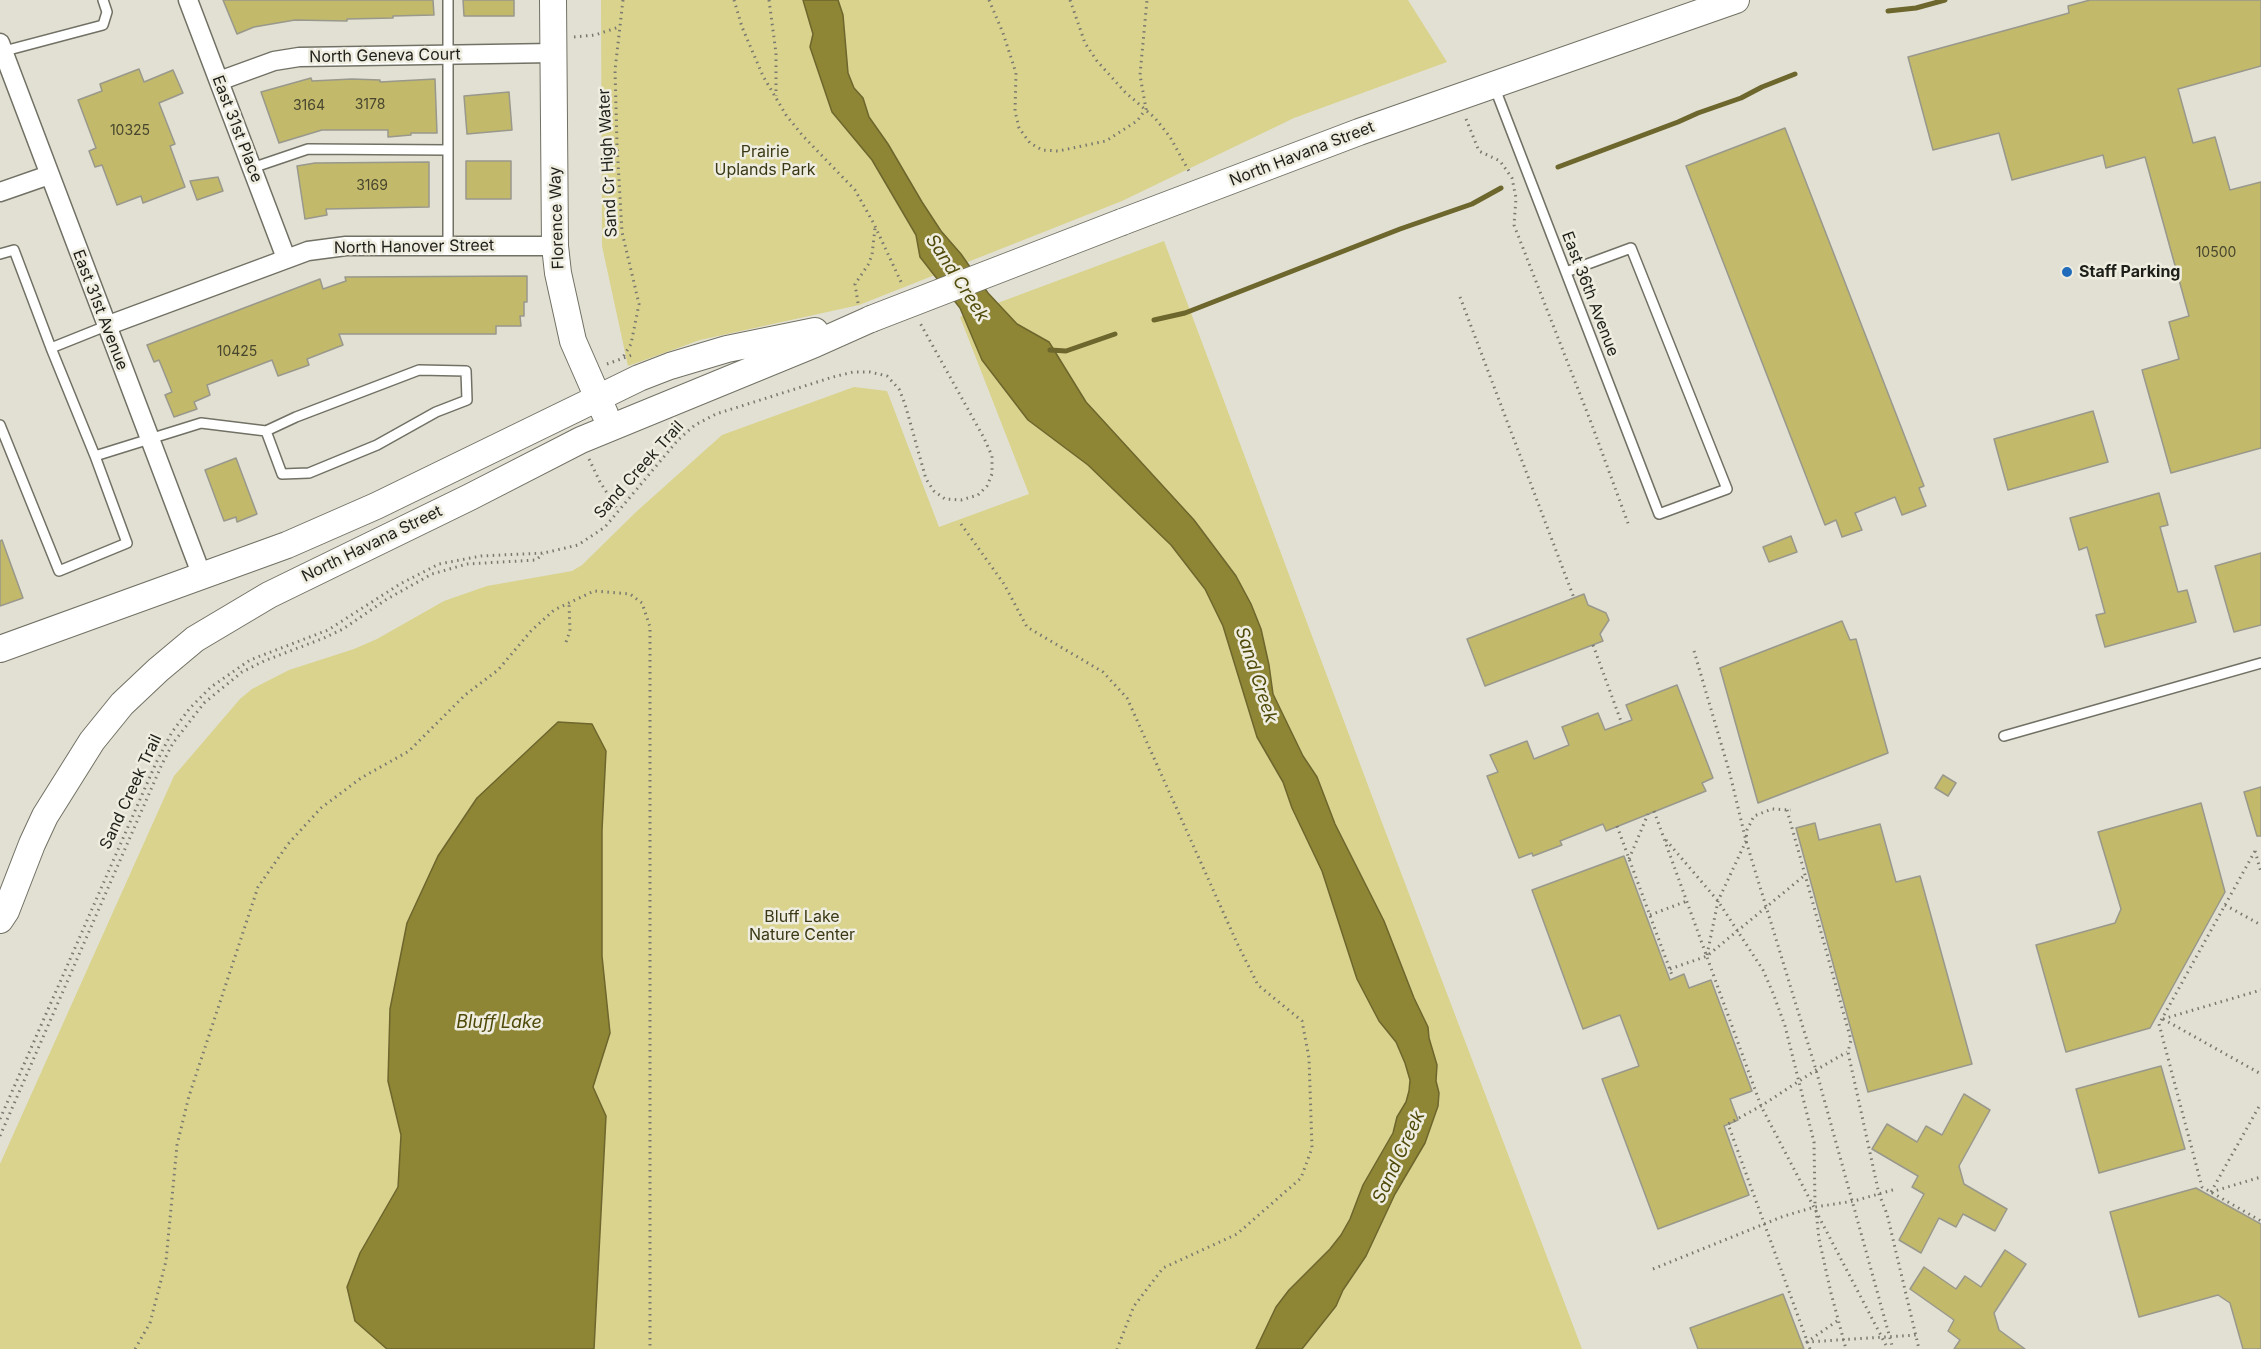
<!DOCTYPE html>
<style>
body{margin:0}
canvas{display:block;background:#e1e0d2}
</style>
<canvas width="2261" height="1349"></canvas>
<script>
const context = document.querySelector('canvas').getContext('2d');
context.lineJoin = 'round';
function fill(path, color) {
  context.fillStyle = color;
  context.fill(path, 'evenodd');
}
function poly(rows) {
  const path = new Path2D();
  for (const r of rows) {
    path.moveTo(r[0], r[1]);
    for (let i = 2; i < r.length; i += 2) path.lineTo(r[i], r[i + 1]);
  }
  return path;
}
function stroke(path, color, width, dash) {
  context.strokeStyle = color;
  context.lineWidth = width;
  context.lineCap = dash ? 'butt' : 'round';
  context.setLineDash(dash || []);
  context.stroke(path);
}
function drawText(font, color, halo, rows, align = 'center') {
  context.font = font + ' Inter,sans-serif';
  context.lineWidth = 5;
  context.setLineDash([]);
  context.textBaseline = 'middle';
  context.strokeStyle = halo;
  context.fillStyle = color;
  for (const [text, x, y, turn = 0] of rows) {
    context.save();
    context.translate(x, y);
    context.rotate((+turn || 0) * Math.PI / 180);
    context.textAlign = isNaN(turn) ? turn : align;
    if (halo) context.strokeText(text, 0, 0);
    context.fillText(text, 0, 0);
    context.restore();
  }
}
fill(poly([
 [601,0,1408,0,1447,62,1294,118,1122,201,859,305,700,340,628,366,602,246],
 [1164,241,1381,820,1582,1349,0,1349,0,1164,174,776,240,699,252,689,289,670,354,649,377,639,444,601,487,586,572,571,582,565,636,512,722,435,854,387,887,391,939,527,1029,494,960,317]
]), '#dad38d');
const water = poly([
 [803,0,838,0,843,15,848,73,854,88,863,98,869,117,888,144,922,202,941,231,961,254,988,293,1017,324,1049,342,1086,402,1194,520,1236,576,1251,604,1261,629,1269,665,1273,694,1303,756,1317,777,1335,824,1384,921,1414,998,1428,1027,1429,1038,1437,1065,1436,1081,1439,1093,1438,1106,1425,1143,1395,1194,1366,1256,1343,1290,1336,1306,1302,1349,1256,1349,1276,1307,1289,1290,1330,1249,1341,1235,1350,1219,1363,1185,1393,1133,1397,1117,1406,1102,1409,1091,1410,1080,1405,1063,1396,1042,1379,1021,1357,979,1322,871,1292,808,1283,782,1257,737,1223,626,1205,589,1171,545,1088,465,1028,420,982,360,960,308,920,257,916,235,872,160,832,112,810,47,813,34,803,0],
 [558,722,592,724,606,751,602,830,602,956,610,1033,593,1087,606,1116,594,1349,387,1349,355,1321,347,1287,360,1253,398,1187,401,1135,388,1081,390,1009,407,923,438,856,477,798,558,722]
]);
fill(water, '#8e8535');
stroke(water, '#6d662d', 1.5);
stroke(poly([
 [1888,11,1916,8,1945,0],
 [1558,167,1678,122,1698,113,1741,98,1762,87,1795,74],
 [1154,320,1185,313,1400,229,1472,204,1501,188],
 [1050,350,1066,351,1115,334]
]), '#6d662d', 5);
const building = poly([
 [223,0,433,0,434,15,393,16,393,18,347,19,347,21,295,20,254,27,237,34,223,0],
 [463,0,514,0,514,16,464,16,463,0],
 [2090,0,2261,0,2261,66,2178,89,2193,143,2215,137,2230,190,2261,182,2261,448,2171,473,2142,370,2179,359,2169,322,2189,316,2145,157,2106,168,2103,155,2012,180,1999,133,1933,150,1908,57,2069,13,2068,6,2090,0],
 [139,69,144,82,173,70,183,93,159,103,175,144,170,146,185,187,143,203,141,196,117,205,102,165,95,167,89,151,96,148,78,100,102,91,100,84,139,69],
 [311,78,312,81,352,79,380,80,380,82,435,79,437,133,411,133,411,135,388,137,388,130,322,130,279,143,261,92,311,78],
 [509,92,512,130,467,134,464,96,509,92],
 [1785,128,1924,486,1919,488,1926,506,1902,515,1895,497,1855,513,1862,530,1842,537,1836,520,1825,525,1686,166,1785,128],
 [466,161,511,161,511,199,466,199,466,161],
 [429,162,429,207,326,209,327,215,305,219,297,166,315,163,429,162],
 [218,177,223,191,197,200,190,181,218,177],
 [527,276,527,302,524,302,524,316,520,316,521,326,496,326,496,334,339,334,343,345,307,359,309,365,278,376,272,360,207,385,210,395,194,402,197,409,174,417,165,395,172,392,159,360,154,362,147,345,320,279,323,289,346,281,345,277,527,276],
 [2093,411,2108,462,2008,490,1994,439,2093,411],
 [236,458,257,514,237,522,236,517,224,521,205,470,236,458],
 [2159,493,2168,525,2160,527,2178,592,2187,590,2196,622,2105,647,2096,615,2105,613,2087,547,2079,550,2070,518,2159,493],
 [1791,536,1797,552,1769,562,1763,547,1791,536],
 [2,540,23,598,0,606,0,541,2,540],
 [2261,553,2261,625,2234,632,2215,566,2261,553],
 [1584,594,1588,605,1606,613,1609,620,1600,634,1603,641,1485,686,1467,639,1584,594],
 [1842,621,1850,640,1856,639,1888,753,1758,803,1720,668,1842,621],
 [1677,685,1713,778,1702,783,1706,791,1606,831,1603,824,1560,841,1562,845,1533,856,1532,853,1519,858,1487,776,1498,772,1490,755,1527,741,1534,759,1569,745,1562,727,1598,713,1605,730,1632,720,1626,705,1677,685],
 [1943,775,1956,783,1948,796,1935,788,1943,775],
 [2261,787,2261,836,2257,836,2244,792,2261,787],
 [2201,803,2225,892,2150,1028,2066,1052,2036,945,2115,923,2121,909,2098,832,2201,803],
 [1815,823,1819,840,1880,824,1896,882,1920,876,1972,1064,1868,1092,1796,828,1815,823],
 [1624,856,1670,980,1684,974,1689,988,1711,980,1752,1091,1730,1099,1738,1120,1724,1126,1749,1195,1658,1229,1602,1079,1639,1066,1620,1015,1583,1029,1532,890,1624,856],
 [2161,1066,2185,1149,2099,1173,2076,1089,2161,1066],
 [1964,1094,1990,1110,1959,1166,1964,1184,2007,1209,1995,1231,1963,1214,1956,1227,1939,1218,1921,1253,1899,1240,1924,1194,1912,1187,1918,1176,1872,1149,1887,1124,1917,1142,1926,1126,1942,1135,1964,1094],
 [2196,1188,2261,1224,2261,1349,2243,1349,2230,1303,2218,1295,2139,1317,2110,1212,2196,1188],
 [2005,1250,2026,1264,1994,1313,1999,1330,2025,1349,1954,1349,1960,1340,1948,1331,1954,1320,1910,1289,1924,1267,1956,1289,1965,1276,1981,1287,2005,1250],
 [1783,1294,1804,1349,1698,1349,1690,1328,1783,1294]
]);
fill(building, '#c2b96a');
stroke(building, '#99988c', 1.5);
const lane = poly([
 [448,0,448,246],
 [1,52,103,25,107,12,103,0],
 [1494,86,1659,514,1727,489,1631,248,1566,272],
 [252,168,308,149,448,150],
 [0,254,14,250,51,348],
 [106,326,51,348,95,456,201,423,266,431,296,417,419,370,466,371,467,400,436,412,377,445,309,473,282,474,266,431],
 [0,425,59,571,127,543,95,456],
 [2004,736,2261,663]
]);
const street = poly([
 [188,0,286,258],
 [0,43,202,576],
 [219,81,274,61,299,57,554,53],
 [0,192,49,175],
 [106,326,308,251,346,246,555,246]
]);
const secondary = poly([
 [553,0,555,246,558,273,573,341,605,414],
 [1122,222,1359,132,1736,0],
 [0,649,287,545,376,506,639,378,670,366,727,349,815,331],
 [0,920,6,911,32,844,45,816,92,741,122,704,158,670,195,639,269,595,470,497,581,440,815,344,871,319]
]);
stroke(lane, '#727165', 12);
stroke(street, '#727165', 21);
stroke(secondary, '#727165', 28);
stroke(poly([
 [623,0,615,70,617,145,622,232,639,304,631,344,623,357],
 [734,0,742,27,763,76,786,115,803,136,855,190,874,224,902,284],
 [769,0,776,53,776,96],
 [989,0,1003,33,1016,73,1015,111,1019,128,1030,143,1042,150,1058,151,1106,141,1137,121,1146,109,1140,75,1147,0],
 [1070,0,1085,43,1097,61,1125,92,1155,118,1170,137,1190,173],
 [574,37,595,35,619,27],
 [1466,119,1479,151,1500,161,1512,178,1516,198,1514,225,1592,425,1629,526],
 [1460,297,1574,598],
 [858,303,855,284,868,265,872,255,875,228],
 [607,364,635,354],
 [589,459,600,482,618,510],
 [961,524,1004,584,1027,627,1103,672,1127,698,1237,943,1258,985,1302,1021,1309,1058,1312,1148,1301,1178,1237,1234,1163,1268,1134,1306,1117,1349],
 [566,642,570,631,569,603],
 [1593,645,1622,724],
 [1694,651,1730,774,1746,841,1816,1070,1893,1349],
 [1787,810,1851,1040,1848,1052,1879,1194,1887,1214,1919,1349],
 [1654,811,1761,1106,1888,1349],
 [1617,826,1673,978],
 [1666,840,1718,901,1763,970,1773,993,1785,1026,1814,1142,1815,1204],
 [2255,851,2159,1024,2202,1187,2261,1221],
 [2255,851,2261,872],
 [1629,859,1648,814],
 [2225,905,2261,925],
 [1650,915,1687,901],
 [1707,955,1718,901,1746,841,1747,830,1754,816,1772,809,1791,810],
 [1670,969,1707,956,1805,875],
 [2163,1019,2261,1074],
 [2163,1019,2261,990],
 [0,1119,156,763,172,732,190,708,211,687,250,660,328,630,400,584,439,564,481,556,544,553,578,545,605,527,678,440,695,425,716,414,833,377,853,372,870,372,887,376,899,389,905,404,926,479,934,491,945,499,961,500,978,495,987,486,992,474,992,456,984,438,920,323],
 [0,1136,162,764,173,743,204,703,242,672,264,661,324,638,343,629,387,599,432,574,467,564,536,560,543,554],
 [2211,1192,2261,1103],
 [2211,1192,2261,1177],
 [1816,1210,1819,1239,1831,1293,1846,1349],
 [1653,1269,1784,1216,1815,1207,1854,1201,1896,1189],
 [1837,1321,1807,1342,1916,1335],
 [135,1349,150,1323,166,1261,177,1145,189,1096,258,887,288,844,321,808,361,778,409,751,465,695,498,670,531,631,554,610,594,591,630,594,642,603,650,627,650,1349],
 [1810,1349,1728,1124,1761,1106,1816,1070,1847,1052]
]), '#7a7970', 3, [1.5, 4.5]);
stroke(lane, '#fff', 9);
stroke(street, '#fff', 18);
stroke(secondary, '#fff', 26);
const secondaryBridge = poly([
 [871,319,1122,222]
]);
stroke(secondaryBridge, '#727165', 28, []);
stroke(secondaryBridge, '#fff', 26);
for (const [x, y, r, color] of [
 [2067,272,6,"#206cbb"]
]) {
  const dot = new Path2D();
  dot.arc(x, y, r, 0, 2 * Math.PI);
  context.fillStyle = color;
  context.fill(dot);
  stroke(dot, '#eeede0', 2);
}
drawText('14px', '#48462e', null, [
 ["3178",370,105],
 ["3164",309,106],
 ["10325",130,131],
 ["3169",372,186],
 ["10500",2216,253],
 ["10425",237,352]
]);
drawText('16px', '#1f1f1a', '#eeede0', [
 ["North Geneva Court",385,56,-1],
 ["East 31st Place",237,129,69],
 ["North Havana Street",1302,154,-21],
 ["Sand Cr High Water",608,163,-93],
 ["Florence Way",557,218,-92],
 ["North Hanover Street",414,247,-1],
 ["East 36th Avenue",1590,294,69],
 ["East 31st Avenue",100,310,69],
 ["Sand Creek Trail",639,470,-48],
 ["North Havana Street",372,544,-26],
 ["Sand Creek Trail",131,792,-65]
]);
drawText('16px', '#3b3815', '#eeede0', [
 ["Prairie",765,152],
 ["Uplands Park",765,170],
 ["Bluff Lake",802,917],
 ["Nature Center",802,935]
]);
drawText('bold 16px', '#1f1f1a', '#eeede0', [
 ["Staff Parking",2079,272]
], 'left');
drawText('italic 18px', '#504a0a', '#eeede0', [
 ["Sand Creek",957,278,57],
 ["Sand Creek",1256,675,72],
 ["Bluff Lake",499,1023],
 ["Sand Creek",1399,1157,-65]
]);
</script>
